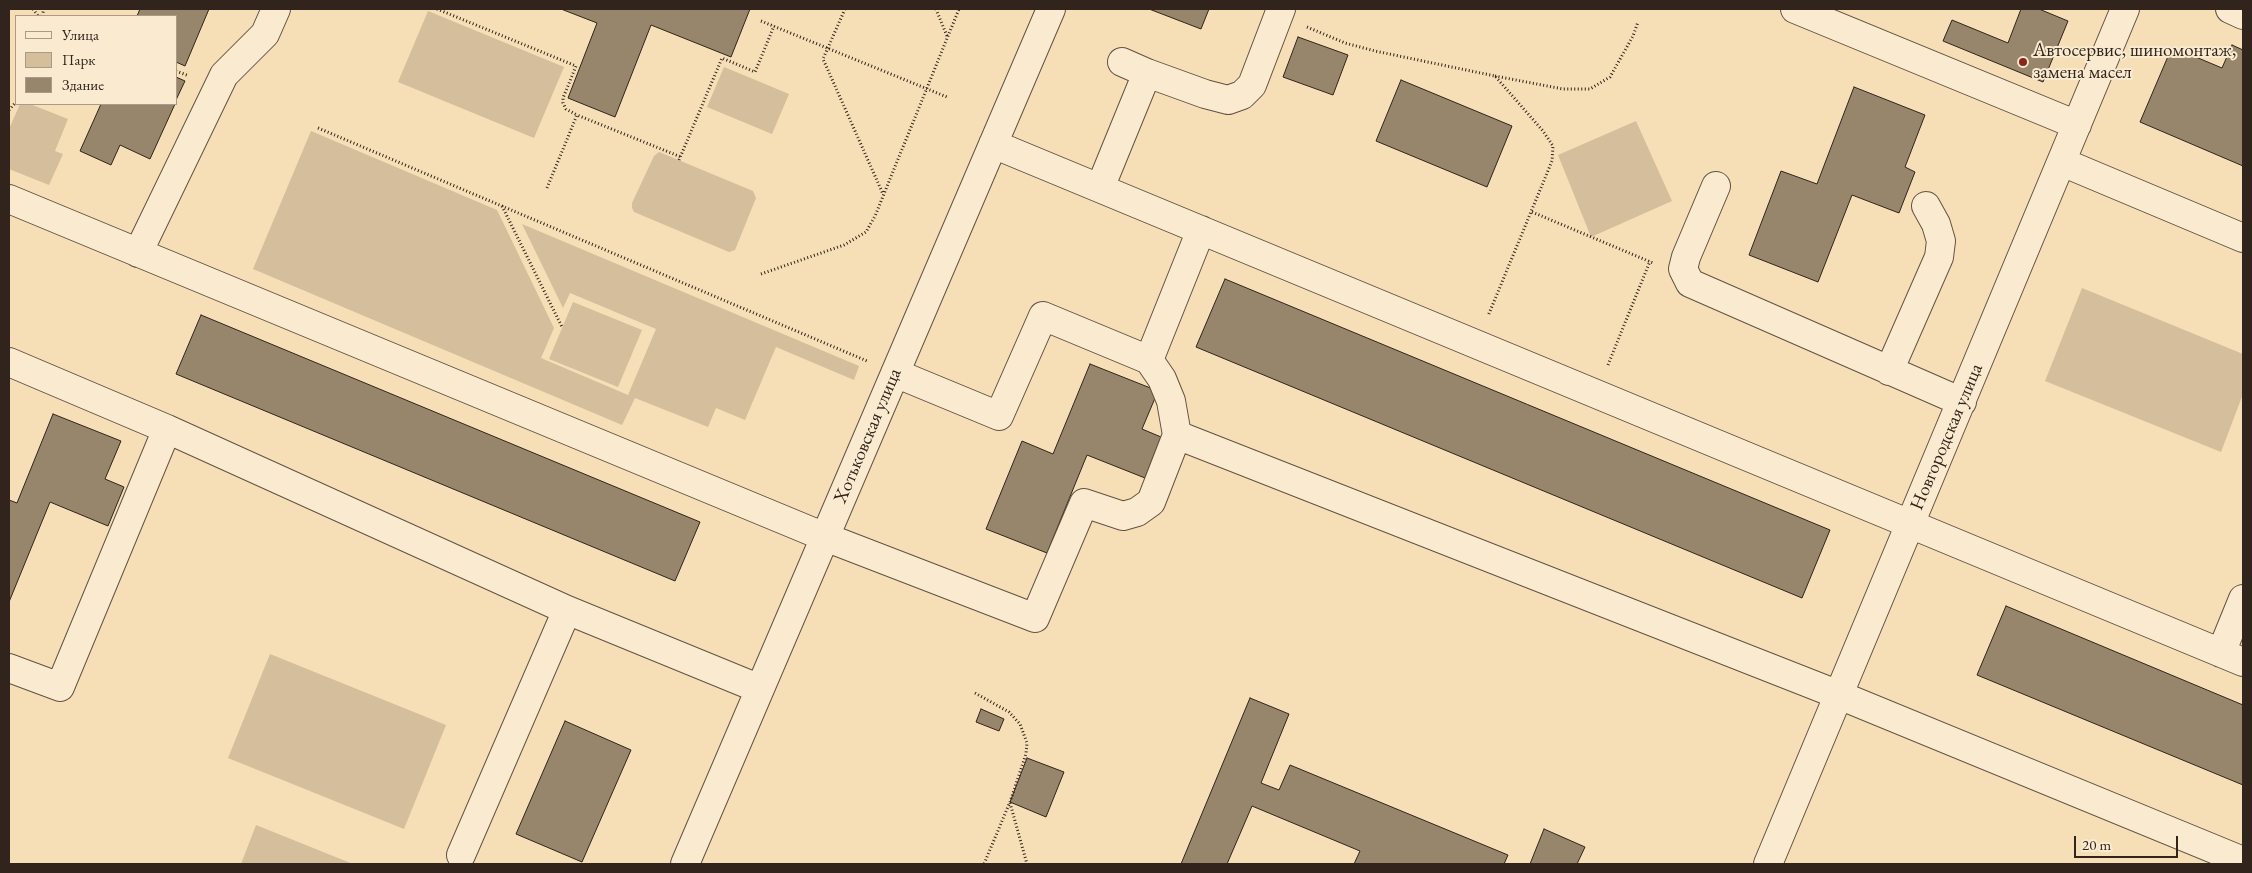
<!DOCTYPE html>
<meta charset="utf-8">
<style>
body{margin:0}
#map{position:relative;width:2252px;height:873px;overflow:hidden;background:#f6deb6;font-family:"EB Garamond",serif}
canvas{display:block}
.frame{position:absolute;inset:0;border:10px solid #30241c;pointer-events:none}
.legend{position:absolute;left:15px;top:15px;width:162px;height:90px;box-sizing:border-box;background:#f9ead0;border:1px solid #a99b88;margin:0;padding:6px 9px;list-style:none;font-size:15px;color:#30241c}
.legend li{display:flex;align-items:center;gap:10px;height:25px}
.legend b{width:25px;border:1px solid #a99b88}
.scale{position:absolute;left:2074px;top:836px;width:104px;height:22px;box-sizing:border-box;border:2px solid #30241c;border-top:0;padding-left:6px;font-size:15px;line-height:18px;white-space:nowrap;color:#30241c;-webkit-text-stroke:4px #f9ead0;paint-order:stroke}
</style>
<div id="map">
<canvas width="2252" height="873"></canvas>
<div class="frame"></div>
<ul class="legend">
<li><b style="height:6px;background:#f9ead0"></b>Улица</li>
<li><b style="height:14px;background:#d4be9c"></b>Парк</li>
<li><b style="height:14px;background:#97856c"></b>Здание</li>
</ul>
<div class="scale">20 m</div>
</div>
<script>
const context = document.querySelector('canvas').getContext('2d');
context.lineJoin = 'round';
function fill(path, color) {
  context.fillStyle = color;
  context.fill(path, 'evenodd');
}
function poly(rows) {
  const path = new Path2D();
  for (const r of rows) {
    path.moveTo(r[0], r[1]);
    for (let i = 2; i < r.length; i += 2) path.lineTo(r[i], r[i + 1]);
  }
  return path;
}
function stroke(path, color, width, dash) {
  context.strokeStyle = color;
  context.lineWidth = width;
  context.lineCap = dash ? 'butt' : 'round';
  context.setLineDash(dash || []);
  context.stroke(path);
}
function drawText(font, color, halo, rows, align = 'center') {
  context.font = font + ' "EB Garamond",serif';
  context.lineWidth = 4;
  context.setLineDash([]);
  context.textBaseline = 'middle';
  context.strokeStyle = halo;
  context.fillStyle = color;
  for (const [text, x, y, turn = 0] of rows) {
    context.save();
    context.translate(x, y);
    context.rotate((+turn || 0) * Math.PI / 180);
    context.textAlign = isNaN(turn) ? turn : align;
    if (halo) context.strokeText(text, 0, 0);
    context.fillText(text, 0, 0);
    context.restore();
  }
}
fill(poly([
 [428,11,564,67,534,138,398,82],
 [724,67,789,94,772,134,707,107],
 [20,104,30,104,68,119,55,151,63,154,49,185,9,169,9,129],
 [1636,121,1672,201,1591,237,1558,155],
 [311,131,497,210,554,328,541,358,628,395,656,329,570,293,563,308,522,224,859,366,854,380,776,347,745,420,716,408,708,427,635,398,622,425,253,269],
 [659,152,753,191,756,198,735,250,729,252,634,212,632,208,632,203,654,156],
 [2082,288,2243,354,2243,394,2221,452,2045,381],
 [573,302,642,330,618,387,549,359],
 [270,654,446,725,404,829,228,758],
 [256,825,353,864,241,864]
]), '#d4be9c');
const building = poly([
 [140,9,209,9,185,66,176,62,176,16,137,16,140,9],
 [561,9,750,9,731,57,651,25,615,117,568,98,597,23,561,9],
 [1149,9,1209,9,1201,29,1149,9],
 [2021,9,2039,9,2068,21,2043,82,1943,41,1952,20,2008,43,2021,9],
 [1298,37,1348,55,1333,95,1283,77,1298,37],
 [2232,45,2243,50,2243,166,2140,122,2172,47,2222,68,2232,45],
 [176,77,185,81,176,100,176,77],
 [1401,80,1512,126,1487,187,1376,141,1401,80],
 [1854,87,1925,115,1905,167,1915,172,1899,213,1852,195,1818,282,1749,255,1781,171,1817,184,1854,87],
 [101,104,175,104,150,159,120,145,111,165,80,151,101,104],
 [1225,279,1830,530,1802,598,1196,347,1225,279],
 [201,315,700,522,675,581,176,374,201,315],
 [1090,364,1158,391,1142,429,1161,437,1145,478,1087,455,1047,553,986,529,1022,441,1053,454,1090,364],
 [53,414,121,441,105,479,124,487,108,526,50,502,9,602,9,500,17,503,53,414],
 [2006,606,2243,705,2243,785,1977,675,2006,606],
 [1250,698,1289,714,1261,783,1279,790,1290,765,1508,855,1504,864,1354,864,1360,851,1252,806,1227,864,1181,864,1250,698],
 [981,709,1004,719,999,731,976,722,981,709],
 [565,721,631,750,582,862,516,834,565,721],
 [1027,758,1064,772,1046,817,1010,802,1027,758],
 [1544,829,1585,847,1577,864,1530,864,1544,829]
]);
fill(building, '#97856c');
stroke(building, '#30241c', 1);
const minor = poly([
 [1795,9,2077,125],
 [2230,9,2243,15],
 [1122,62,1147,73],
 [993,144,2243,662],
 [2062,162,2243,238],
 [1716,186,1686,257,1683,269,1690,283,1962,402],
 [1100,188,1147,73,1205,94,1228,100,1242,95,1252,85,1281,9],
 [9,199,825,537,1035,618,1084,503,1123,516,1137,512,1151,502,1177,435,1171,401,1162,379,1149,360],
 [138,253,224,75,265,34,276,9],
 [9,362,167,429,60,687,9,668],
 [1889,371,1939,257,1941,241,1936,224,1926,206],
 [895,373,999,416,1043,316,1149,360,1201,230],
 [167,429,567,610,760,689],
 [1177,435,1839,695,2243,861],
 [2221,653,2243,599],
 [461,855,567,610],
 [685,864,1051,9],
 [1768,864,2125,9]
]);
stroke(minor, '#625242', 30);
stroke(poly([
 [33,9,38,16],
 [437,9,576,66,563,98,563,103,566,109,577,115],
 [845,9,823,59,883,194],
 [936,9,947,36],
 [42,16,44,9],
 [761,21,947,97],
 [1307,27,1345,43,1375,51,1495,76,1543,131,1553,146,1552,161,1488,316],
 [176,71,189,76],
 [1495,76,1563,89,1590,89,1610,77,1633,36,1638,22],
 [9,110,16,102],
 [318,128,867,361],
 [679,160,722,58,755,72,774,26],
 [547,188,577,115,681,157],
 [502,206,562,327],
 [1532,212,1653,263],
 [761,274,844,245,866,232,875,216,959,9],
 [1608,365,1650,261],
 [975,693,1009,712,1020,724,1027,743,1026,754,1010,802,984,864],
 [1010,803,1027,864]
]), '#30241c', 3, [1, 2.5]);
stroke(minor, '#f9ead0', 28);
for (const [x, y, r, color] of [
 [2023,62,5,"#8f2418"]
]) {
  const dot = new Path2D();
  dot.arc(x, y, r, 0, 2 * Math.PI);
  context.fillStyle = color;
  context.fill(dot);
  stroke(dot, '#f9ead0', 2);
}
drawText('19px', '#30241c', '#f9ead0', [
 ["Автосервис, шиномонтаж,",2033,51],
 ["замена масел",2033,73]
], 'left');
drawText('19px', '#30241c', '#f9ead0', [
 ["Хотьковская улица",868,436,-67],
 ["Новгородская улица",1947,437,-67]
]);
</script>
